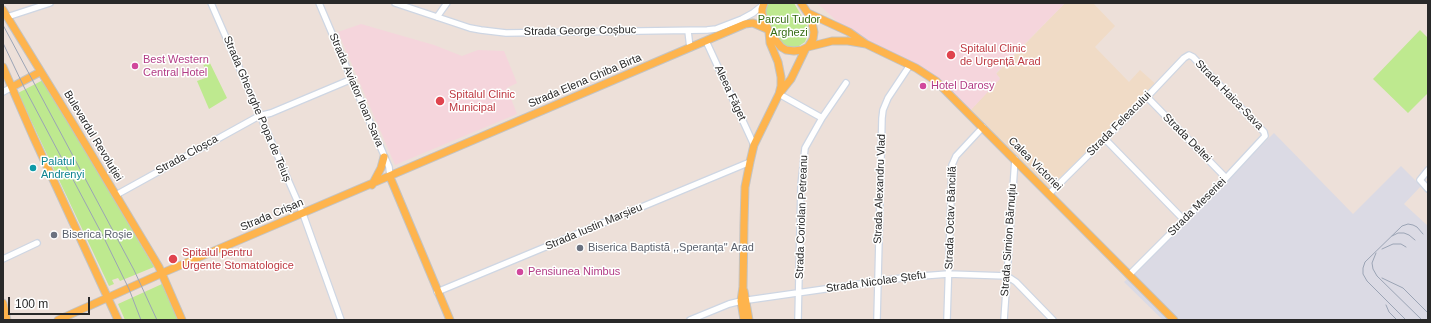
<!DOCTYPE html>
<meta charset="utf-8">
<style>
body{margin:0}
#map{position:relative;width:1431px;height:323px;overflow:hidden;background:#ede0d9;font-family:Arial,sans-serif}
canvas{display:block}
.frame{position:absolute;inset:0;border:4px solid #292929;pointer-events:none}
.scale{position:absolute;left:8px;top:297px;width:82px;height:18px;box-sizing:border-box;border:2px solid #292929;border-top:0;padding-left:5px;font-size:12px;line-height:14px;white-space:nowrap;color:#292929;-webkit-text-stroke:3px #fff;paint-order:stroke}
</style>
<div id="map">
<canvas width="1431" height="323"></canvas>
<div class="frame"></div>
<div class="scale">100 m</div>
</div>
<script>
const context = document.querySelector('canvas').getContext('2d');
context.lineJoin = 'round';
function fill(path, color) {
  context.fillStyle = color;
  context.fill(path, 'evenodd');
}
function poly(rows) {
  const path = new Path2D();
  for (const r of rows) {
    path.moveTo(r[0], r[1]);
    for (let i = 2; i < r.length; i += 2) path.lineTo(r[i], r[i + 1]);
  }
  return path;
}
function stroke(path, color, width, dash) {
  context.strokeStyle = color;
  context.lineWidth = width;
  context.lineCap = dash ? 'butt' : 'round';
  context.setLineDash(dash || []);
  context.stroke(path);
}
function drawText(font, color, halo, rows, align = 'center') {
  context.font = font + ' Arial,sans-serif';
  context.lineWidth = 3;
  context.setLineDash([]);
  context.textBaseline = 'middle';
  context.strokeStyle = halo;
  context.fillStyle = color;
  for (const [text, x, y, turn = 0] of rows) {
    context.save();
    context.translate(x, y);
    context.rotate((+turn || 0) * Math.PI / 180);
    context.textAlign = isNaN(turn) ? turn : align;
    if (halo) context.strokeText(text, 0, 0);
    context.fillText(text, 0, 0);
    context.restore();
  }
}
fill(poly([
 [1274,133,1353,214,1401,166,1421,186,1404,204,1428,226,1428,320,1163,320,1124,282]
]), '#dbdae4');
fill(poly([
 [1065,3,1093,3,1115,26,1095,47,1129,82,1140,70,1158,86,1049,194,968,113,1000,78,996,74]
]), '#f0dbc6');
fill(poly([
 [817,3,1065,3,996,73,1000,79,968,113,944,88,849,32],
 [361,24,434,45,462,56,478,50,504,51,517,83,507,88,517,114,395,165,338,32]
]), '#f5d5dc');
fill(poly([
 [769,3,794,3,808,27,809,32,805,42,799,46,793,48,788,47,783,45,768,22,765,11],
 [1420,30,1428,38,1428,93,1408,113,1373,79],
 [208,59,227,98,209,109,197,81,208,77,202,61],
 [43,80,154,267,120,281,118,278,112,280,114,284,109,286,18,93],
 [162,284,178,320,125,320,118,304]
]), '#bee98f');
const minor = poly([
 [211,3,303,214,341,320],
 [319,3,389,167,390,177],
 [395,3,470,28,481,30,506,33,707,30,716,29,742,19,753,13,763,5],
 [7,17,50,3],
 [437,17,447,3],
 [688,31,690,48],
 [706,41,754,145],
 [3,92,12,87],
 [779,94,822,118],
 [1147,97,1226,178],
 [1105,139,1184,220],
 [1428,170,1420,180,1428,189],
 [1049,194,1147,97,1184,58,1189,55,1193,57,1264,132,1265,136,1226,178,1129,275],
 [116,195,259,116,271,113,352,79],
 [3,259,37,243],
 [437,292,750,162],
 [690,320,729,304,741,301,909,277,948,274,1007,276,1016,282,1053,320],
 [798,320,801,185,805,148,822,118,846,83],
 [877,320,882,118,883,110,888,98,910,65],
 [947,320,952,165,956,156,983,127],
 [1004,320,1015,159]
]);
const major = poly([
 [764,3,762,9,762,14,769,32,781,47,786,50,794,51,802,50,808,47,813,39,814,32,811,18,801,3],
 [3,10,75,127,159,267,182,320],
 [808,13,849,32,866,44,916,68,936,81,1174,320],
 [808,47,832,41,848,41,866,44],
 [3,67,33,136,118,320],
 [12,87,40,72],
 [779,94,791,79,806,48],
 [390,177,450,320],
 [372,185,381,168,384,157],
 [744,291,749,320],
 [3,303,7,320],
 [58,320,167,271,745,24,753,23,767,29],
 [744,320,741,301,743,287,744,224,745,187,750,162,754,145,779,94,781,86,781,77,778,62,770,43,769,32]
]);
stroke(minor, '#ced6e3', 8);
stroke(major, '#c3c3c3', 9);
stroke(minor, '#fff', 5.5);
stroke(major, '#feb44d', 7);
stroke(poly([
 [3,25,134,270,157,320],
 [3,43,24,87,104,238,129,289,141,320],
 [1392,236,1398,233,1404,233,1409,235,1415,240],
 [1382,249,1393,244,1401,244,1406,247],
 [1376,253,1372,263,1373,269,1377,276,1422,320],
 [1382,278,1403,288,1428,313],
 [1386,305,1389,312,1397,320],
 [1406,320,1367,281,1363,274,1363,268,1365,262,1402,226,1408,224,1413,225,1417,227,1423,234]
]), '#9ba4b5', 1);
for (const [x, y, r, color] of [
 [951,55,5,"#e0444e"],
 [135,66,4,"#d1479c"],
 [923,86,4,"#d1479c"],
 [440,101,5,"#e0444e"],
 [33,168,4,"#0f9aa8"],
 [54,235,4,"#6b7280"],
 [580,248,4,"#6b7280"],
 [173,259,5,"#e0444e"],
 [520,272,4,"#d1479c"]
]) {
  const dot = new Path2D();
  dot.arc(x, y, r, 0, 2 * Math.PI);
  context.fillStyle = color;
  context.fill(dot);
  stroke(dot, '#fff', 1.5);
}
drawText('11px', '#356c13', '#fff', [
 ["Parcul Tudor",789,20],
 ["Arghezi",789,33]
]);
drawText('11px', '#292929', '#fff', [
 ["Strada George Coșbuc",580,31,-1],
 ["Strada Elena Ghiba Birta",585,81,-23],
 ["Strada Aviator Ioan Sava",356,90,67],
 ["Aleea Făget",730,93,65],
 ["Strada Haica-Sava",1229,95,46],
 ["Strada Gheorghe Popa de Teiuș",257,109,67],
 ["Strada Feleacului",1119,124,-45],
 ["Bulevardul Revoluției",93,136,59],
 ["Strada Deltei",1187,138,45],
 ["Strada Cloșca",187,155,-29],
 ["Calea Victoriei",1035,164,45],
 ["Strada Alexandru Vlad",880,189,-88],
 ["Strada Meseriei",1197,207,-45],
 ["Strada Crișan",272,215,-23],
 ["Strada Coriolan Petreanu",802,217,-88],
 ["Strada Octav Băncilă",951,218,-88],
 ["Strada Iustin Marșieu",594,227,-23],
 ["Strada Simion Bărnuțiu",1009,240,-86],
 ["Strada Nicolae Ștefu",876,282,-8]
]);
drawText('11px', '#be3a42', '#fff', [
 ["Spitalul Clinic",960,49],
 ["de Urgență Arad",960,62],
 ["Spitalul Clinic",449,95],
 ["Municipal",449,108],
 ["Spitalul pentru",182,253],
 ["Urgente Stomatologice",182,266]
], 'left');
drawText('11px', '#b23c85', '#fff', [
 ["Best Western",143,60],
 ["Central Hotel",143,73],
 ["Hotel Darosy",931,86],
 ["Pensiunea Nimbus",528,272]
], 'left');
drawText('11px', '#0d838f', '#fff', [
 ["Palatul",41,162],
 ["Andrenyi",41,175]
], 'left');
drawText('11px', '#5b616d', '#fff', [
 ["Biserica Roșie",62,235],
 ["Biserica Baptistă ,,Speranța\" Arad",588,248]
], 'left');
</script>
